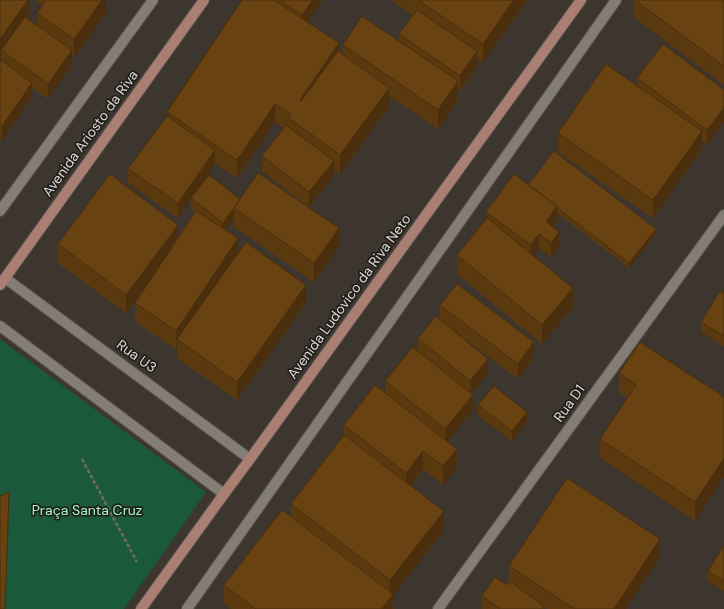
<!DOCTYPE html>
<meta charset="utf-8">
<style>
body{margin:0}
canvas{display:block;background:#3d362f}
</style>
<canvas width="724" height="609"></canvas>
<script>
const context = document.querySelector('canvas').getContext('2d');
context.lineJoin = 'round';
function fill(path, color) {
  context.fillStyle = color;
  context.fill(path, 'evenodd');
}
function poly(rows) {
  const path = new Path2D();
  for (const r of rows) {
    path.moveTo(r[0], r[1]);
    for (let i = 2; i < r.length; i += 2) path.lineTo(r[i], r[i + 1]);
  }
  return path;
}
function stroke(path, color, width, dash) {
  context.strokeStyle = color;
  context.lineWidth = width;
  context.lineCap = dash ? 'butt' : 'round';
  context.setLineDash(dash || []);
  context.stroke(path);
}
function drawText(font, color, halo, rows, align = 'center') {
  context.font = font + ' "DM Sans",sans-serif';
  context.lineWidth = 3.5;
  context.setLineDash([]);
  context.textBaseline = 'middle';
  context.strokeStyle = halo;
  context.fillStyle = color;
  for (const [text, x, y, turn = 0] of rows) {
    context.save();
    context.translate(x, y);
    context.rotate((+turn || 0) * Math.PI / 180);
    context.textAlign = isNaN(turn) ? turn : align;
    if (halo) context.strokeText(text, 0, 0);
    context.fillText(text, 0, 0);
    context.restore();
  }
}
fill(poly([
 [0,339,206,492,124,609,0,609]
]), '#1b593b');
const street = poly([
 [0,211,153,0],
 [5,278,250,459],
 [0,326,224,494],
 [187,609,616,0],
 [438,609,724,215]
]);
const secondary = poly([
 [0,285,204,0],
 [141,609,224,494,250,459,581,0]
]);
stroke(street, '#58524c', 12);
stroke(secondary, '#58524c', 12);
stroke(poly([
 [82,459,137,562]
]), '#716a64', 2.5, [4, 2]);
stroke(street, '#847d75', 10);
stroke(secondary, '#a97f72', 10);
fill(poly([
 [0,0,29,0,29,17,28,19,37,26,37,13,43,5,35,0,106,0,106,13,74,57,72,56,72,65,48,99,32,88,32,97,2,140,0,139,0,62,1,61],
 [242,0,323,0,307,22,339,52,343,55,343,45,399,41,399,34,413,15,391,0,527,0,483,63,477,58,477,66,460,91,458,90,458,100,438,129,389,96,389,107,340,174,334,170,334,176,309,207,262,171,262,156,284,128,275,122,237,178,215,163,195,193,240,199,339,246,314,282,234,227,234,219,225,230,238,255,306,303,237,400,177,358,177,347,176,349,135,322,135,303,144,289,126,313,58,263,58,244,178,237,195,211,191,208,191,199,178,218,128,183,128,169,167,116,167,112],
 [634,0,724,0,724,85,634,17],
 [637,78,724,90,707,145,702,141,702,149,653,218,558,152,558,133,637,85],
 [528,185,656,234,629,268,557,213,557,221,552,227,559,247,551,257,539,248,533,256,573,307,542,344,457,274,457,255,486,219,486,212],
 [724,293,724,346,701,332,701,322],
 [440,305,534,357,518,379,448,326,488,373,471,394,473,410,447,441,457,467,443,485,423,469,411,486,444,530,393,596,393,609,231,609,224,604,224,585,291,517,291,504,344,435,344,425,385,393,385,381,418,351,418,338,440,319],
 [619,373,724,397,724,477,695,521,600,458,600,439,628,398,619,392],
 [478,405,527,422,512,441,478,415],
 [724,545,724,591,708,581,708,571],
 [660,558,626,609,547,609,544,607,544,609,482,609,482,596,507,585,509,581,509,566]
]), '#5a390f');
fill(poly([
 [28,0,29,0,29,17,4,52,1,50,1,56,0,57,0,39],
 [102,0,106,0,106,13,74,57,74,39],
 [313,0,323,0,302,30,302,15],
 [514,0,527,0,483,63,483,44],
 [339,43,339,62,300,119,300,100],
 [72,50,72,65,48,99,48,84],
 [477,51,477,66,460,91,460,76],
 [458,81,458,100,438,129,438,110],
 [32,83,32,97,2,140,2,126],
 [389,88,389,107,340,174,340,155],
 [275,104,275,122,237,178,237,160],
 [724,108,724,122,707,145,707,130],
 [702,131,702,149,653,218,653,200],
 [215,150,215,164,178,218,178,203],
 [334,161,334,176,309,207,309,192],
 [557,206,557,221,546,237,546,222],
 [234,209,234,219,223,233,223,223],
 [178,225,178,243,126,313,126,295],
 [339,228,339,246,314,282,314,263],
 [656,229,656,234,629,268,629,263],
 [559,232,559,247,551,257,551,243],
 [539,234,539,248,531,259,531,245],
 [238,238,238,257,177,339,177,347,176,349,176,331],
 [306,285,306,303,237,400,237,382],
 [573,288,573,307,542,344,542,325],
 [534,342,534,357,518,379,518,364],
 [488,359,488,373,470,395,470,381],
 [473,395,473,410,445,444,445,429],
 [527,412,527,422,512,441,512,431],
 [457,449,457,467,443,485,443,466],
 [423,451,423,469,406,491,406,473],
 [724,458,724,477,695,521,695,502],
 [9,492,9,511,5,609],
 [444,511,444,530,393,596,393,609,382,609,390,598,390,580],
 [660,539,660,558,626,609,614,609]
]), '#4a2e0d');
const building = poly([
 [0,0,28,0,0,39,0,0],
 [46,0,102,0,74,39,37,13,46,0],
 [242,0,274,0,339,43,300,100,301,101,338,51,389,88,340,155,289,118,291,114,275,104,237,160,167,112,242,0],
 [280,0,313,0,302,15,280,0],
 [418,0,514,0,483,44,418,0],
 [635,0,724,0,724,66,635,0],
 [417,10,477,51,460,76,399,34,417,10],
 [362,16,458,81,438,110,343,45,362,16],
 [25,17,72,50,48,84,1,50,25,17],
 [663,44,724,90,724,108,707,130,637,78,663,44],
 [1,60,32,83,2,126,0,124,0,62,1,60],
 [606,64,702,131,653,200,558,133,606,64],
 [167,116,215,150,178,203,128,169,167,116],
 [286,125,334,161,309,192,262,156,286,125],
 [554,151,656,229,629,263,557,208,557,206,528,185,554,151],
 [258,173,339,228,314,263,234,208,258,173],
 [110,174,178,225,126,295,58,244,110,174],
 [514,174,557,206,546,222,559,232,551,243,539,234,531,245,486,212,514,174],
 [209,175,240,199,234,208,223,223,191,198,209,175],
 [196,211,238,238,176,331,135,303,196,211],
 [487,218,573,288,542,325,457,255,487,218],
 [246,242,306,285,237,382,177,339,246,242],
 [457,284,534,342,518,364,440,305,457,284],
 [720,291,724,293,724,336,701,322,720,291],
 [436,316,488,359,470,381,418,338,436,316],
 [640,342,724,397,724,458,695,502,600,439,636,385,619,373,640,342],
 [413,347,473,395,445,429,385,381,413,347],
 [375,385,457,449,443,466,423,451,406,473,344,425,375,385],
 [494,386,527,412,512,431,478,405,494,386],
 [344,435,444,511,390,580,291,504,344,435],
 [567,478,660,539,614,609,575,609,509,566,567,478],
 [9,492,5,609,0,609,0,496,9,492],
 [282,510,393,594,382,609,256,609,224,585,282,510],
 [724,545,724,581,708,571,724,545],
 [495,577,507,585,509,581,544,606,542,609,500,609,482,596,495,577]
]);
fill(building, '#694212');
stroke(building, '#4a2e0d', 1);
drawText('14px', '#ded9d5', '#221e1b', [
 ["Avenida Ariosto da Riva",91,134,-54],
 ["Avenida Ludovico da Riva Neto",350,297,-54],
 ["Rua U3",136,357,36],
 ["Rua D1",570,404,-54]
]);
drawText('14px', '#9ef8c6', '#221e1b', [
 ["Praça Santa Cruz",87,511]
]);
</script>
